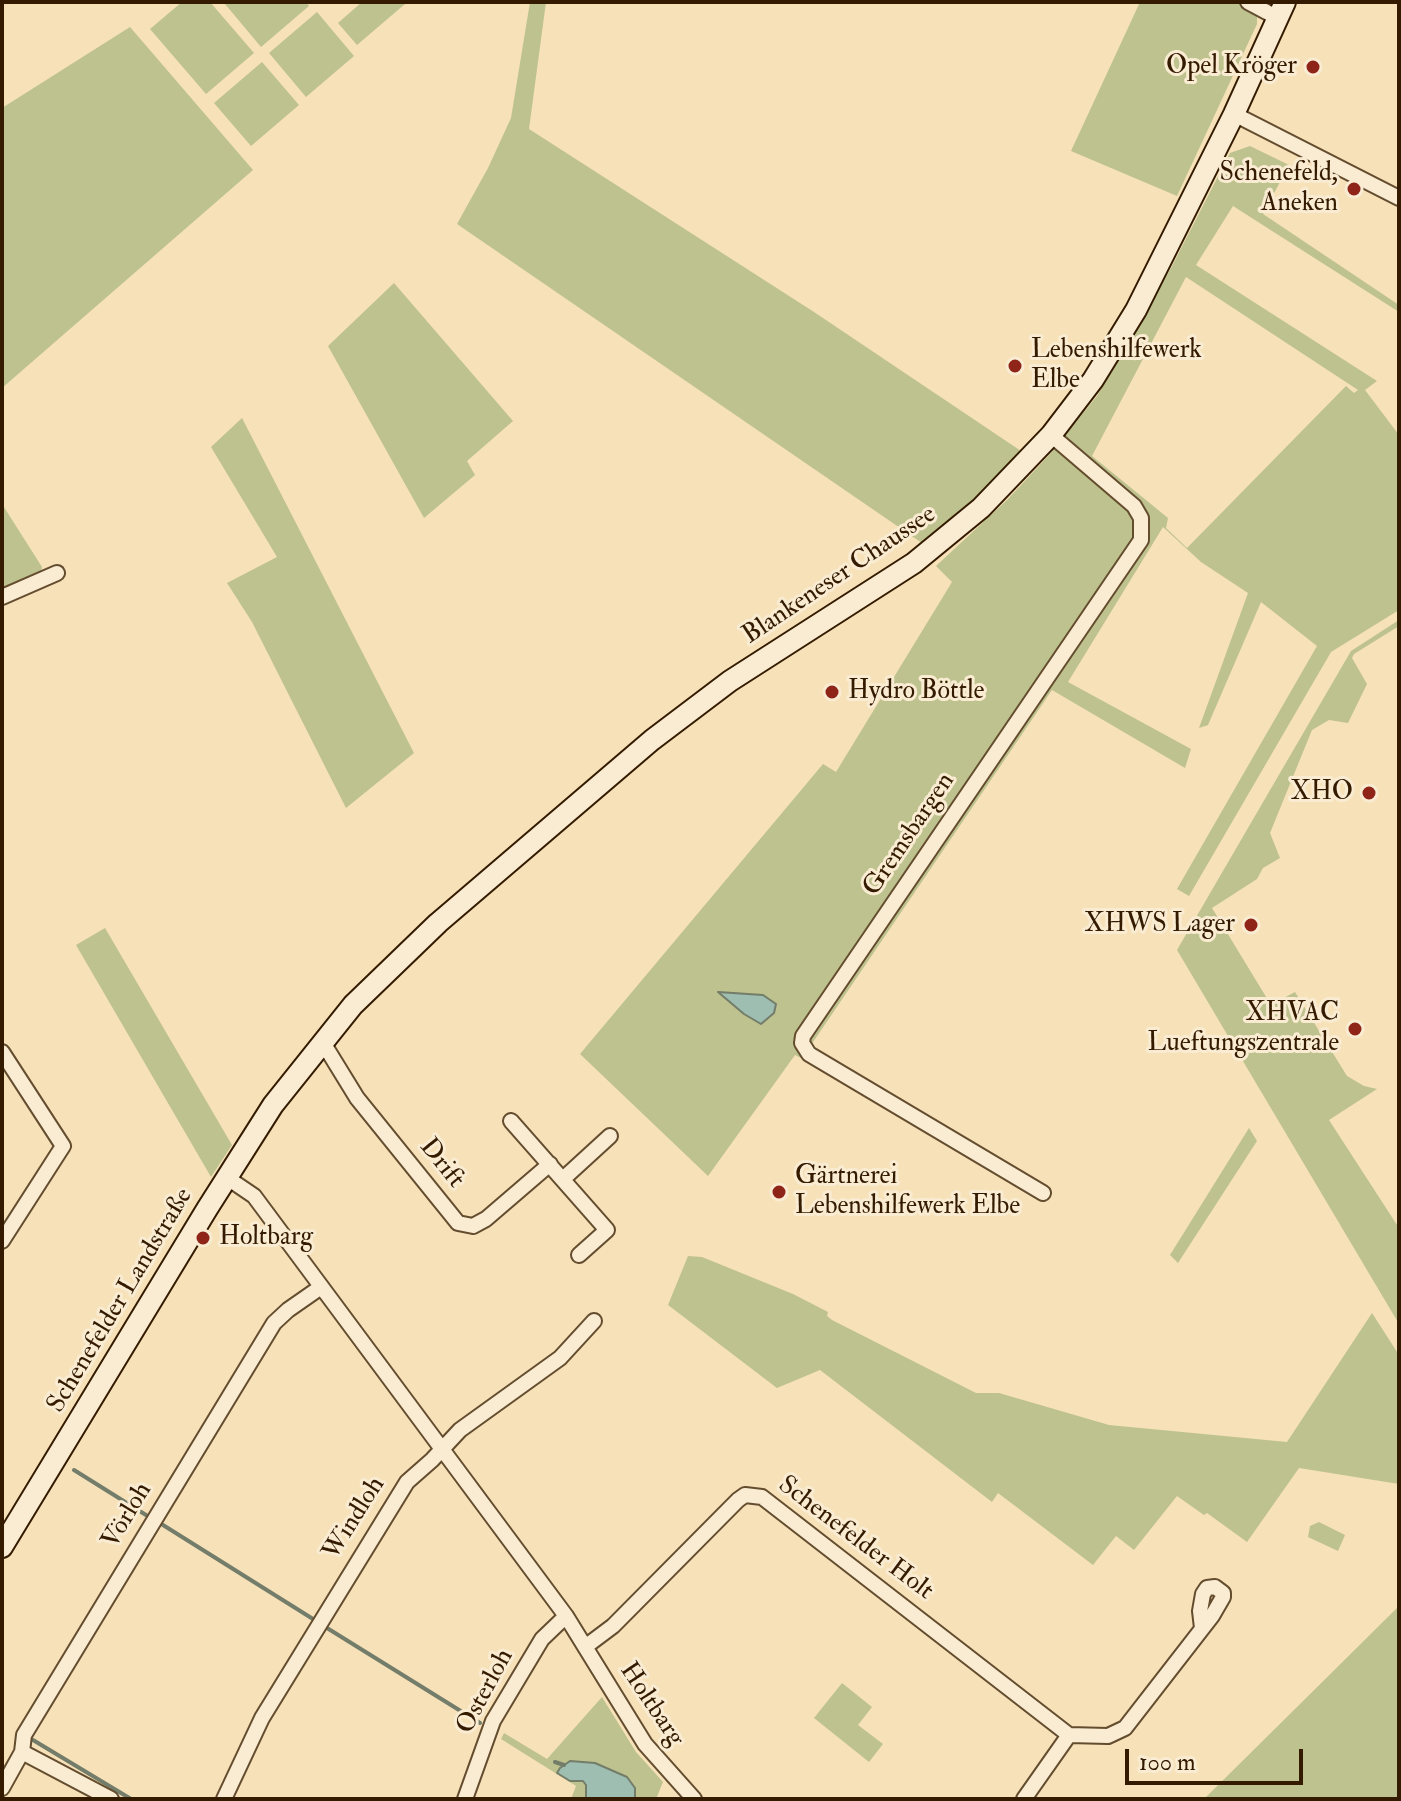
<!DOCTYPE html>
<meta charset="utf-8">
<style>
body{margin:0}
#map{position:relative;width:1401px;height:1801px;overflow:hidden;background:#f6e1b9;font-family:"IM FELL Double Pica",serif}
canvas{display:block}
.frame{position:absolute;inset:0;border:4px solid #341b00;pointer-events:none}
.scale{position:absolute;left:1125px;top:1749px;width:178px;height:36px;box-sizing:border-box;border:4px solid #341b00;border-top:0;padding-left:10px;font-size:24px;line-height:28px;white-space:nowrap;color:#341b00;-webkit-text-stroke:6px #f9ecd2;paint-order:stroke}
</style>
<div id="map">
<canvas width="1401" height="1801"></canvas>
<div class="frame"></div>
<div class="scale">100 m</div>
</div>
<script>
const context = document.querySelector('canvas').getContext('2d');
context.lineJoin = 'round';
function fill(path, color) {
  context.fillStyle = color;
  context.fill(path, 'evenodd');
}
function poly(rows) {
  const path = new Path2D();
  for (const r of rows) {
    path.moveTo(r[0], r[1]);
    for (let i = 2; i < r.length; i += 2) path.lineTo(r[i], r[i + 1]);
  }
  return path;
}
function stroke(path, color, width, dash) {
  context.strokeStyle = color;
  context.lineWidth = width;
  context.lineCap = dash ? 'butt' : 'round';
  context.setLineDash(dash || []);
  context.stroke(path);
}
function drawText(font, color, halo, rows, align = 'center') {
  context.font = font + ' "IM FELL Double Pica",serif';
  context.lineWidth = 6;
  context.setLineDash([]);
  context.textBaseline = 'middle';
  context.strokeStyle = halo;
  context.fillStyle = color;
  for (const [text, x, y, turn = 0] of rows) {
    context.save();
    context.translate(x, y);
    context.rotate((+turn || 0) * Math.PI / 180);
    context.textAlign = isNaN(turn) ? turn : align;
    if (halo) context.strokeText(text, 0, 0);
    context.fillText(text, 0, 0);
    context.restore();
  }
}
fill(poly([
 [182,2,210,2,254,53,206,94,150,29],
 [228,2,306,2,309,6,261,47,225,4],
 [362,2,405,4,357,45,338,23],
 [530,2,546,2,529,129,814,312,1021,451,973,500,922,543,457,224,488,168,511,118],
 [1140,2,1235,2,1257,12,1257,24,1177,196,1071,151],
 [317,12,354,56,306,97,269,53],
 [130,27,253,170,2,388,2,108],
 [262,62,299,105,251,146,214,103],
 [1250,146,1289,165,1263,214,1399,305,1399,312,1233,206,1196,265,1377,381,1365,390,1399,435,1399,610,1331,652,1189,896,1177,889,1317,646,1261,602,1208,725,1199,728,1248,593,1201,562,1163,527,1068,682,1191,749,1185,768,1052,690,811,1045,801,1058,795,1055,708,1176,580,1054,823,764,836,772,952,582,936,566,1007,500,1049,455,1097,396,1171,268,1230,153],
 [1186,277,1358,390,1354,393,1346,386,1187,548,1166,528,1168,518,1092,456],
 [394,283,513,421,467,461,475,475,424,518,328,346],
 [242,418,414,753,346,808,252,622,227,583,277,557,211,447],
 [2,504,42,567,40,578,2,594],
 [1399,620,1399,626,1354,654,1352,658,1367,684,1348,723,1329,720,1312,730,1270,833,1280,858,1263,868,1257,879,1212,908,1271,1005,1295,992,1347,1076,1364,1086,1377,1089,1329,1120,1399,1228,1399,1324,1177,950,1351,651],
 [105,928,232,1145,211,1177,76,945],
 [1249,1128,1257,1141,1178,1263,1170,1255],
 [688,1256,702,1257,793,1294,828,1312,827,1316,832,1320,976,1393,999,1393,1109,1425,1287,1442,1372,1313,1399,1355,1399,1484,1299,1468,1247,1542,1207,1513,1204,1515,1177,1496,1134,1550,1116,1536,1093,1565,998,1493,992,1502,820,1370,777,1388,668,1305],
 [1319,1522,1345,1535,1338,1551,1308,1537,1310,1526],
 [1399,1606,1399,1799,1204,1799,1296,1708],
 [842,1683,872,1707,858,1725,883,1744,869,1762,814,1718],
 [602,1697,636,1752,663,1782,656,1799,635,1799,627,1777,595,1763,580,1779,586,1785,586,1799,571,1799,576,1786,501,1739,504,1733,547,1759]
]), '#bec28e');
const water = poly([
 [718,992,763,995,776,1004,774,1013,761,1024,744,1014,718,992],
 [570,1761,595,1763,627,1777,635,1788,635,1799,586,1799,586,1785,583,1781,570,1781,557,1773,560,1768,570,1761]
]);
fill(water, '#9dbeb0');
stroke(water, '#737d6a', 2);
stroke(poly([
 [74,1470,146,1515],
 [163,1525,313,1619],
 [327,1628,480,1723],
 [33,1740,131,1799],
 [555,1762,564,1765]
]), '#737d6a', 4);
const street = poly([
 [1248,2,1278,18],
 [1234,114,1399,198],
 [2,597,57,573],
 [322,1041,357,1098,458,1223,473,1226,486,1219,550,1164],
 [2,1052,63,1146,2,1241],
 [511,1121,607,1230,579,1255],
 [226,1177,254,1196,566,1616,645,1744,694,1799],
 [563,1179,610,1136],
 [1043,1193,809,1054,802,1043,803,1036,1141,540,1141,518,1134,506,1051,435],
 [585,1647,613,1626,738,1500,745,1495,762,1497,1069,1735,1024,1799],
 [1069,1735,1108,1736,1125,1728,1212,1616,1223,1597,1223,1593,1215,1587,1207,1588,1203,1594,1200,1611,1202,1628],
 [22,1752,111,1799],
 [2,1788,22,1752,24,1735,274,1323,288,1310,321,1287],
 [224,1799,262,1718,407,1482,432,1460,460,1430,560,1358,594,1321],
 [465,1799,493,1721,542,1639,566,1616]
]);
const secondary = poly([
 [2,1547,207,1209,273,1105,353,1005,438,923,652,740,730,681,914,563,981,508,1051,435,1093,380,1136,310,1234,114,1285,2]
]);
stroke(street, '#644c2e', 18);
stroke(secondary, '#341b00', 24);
stroke(street, '#f9ecd2', 14);
stroke(secondary, '#f9ecd2', 20);
for (const [x, y, r, color] of [
 [1313,67,8,"#8f2418"],
 [1354,189,8,"#8f2418"],
 [1015,366,8,"#8f2418"],
 [832,692,8,"#8f2418"],
 [1369,793,8,"#8f2418"],
 [1251,925,8,"#8f2418"],
 [1355,1029,8,"#8f2418"],
 [779,1192,8,"#8f2418"],
 [203,1238,8,"#8f2418"]
]) {
  const dot = new Path2D();
  dot.arc(x, y, r, 0, 2 * Math.PI);
  context.fillStyle = color;
  context.fill(dot);
  stroke(dot, '#f9ecd2', 3);
}
drawText('26px', '#341b00', '#f9ecd2', [
 ["Opel Kröger",1297,67],
 ["Schenefeld,",1338,174],
 ["Aneken",1338,204],
 ["Lebenshilfewerk",1031,351,"left"],
 ["Elbe",1031,381,"left"],
 ["Hydro Böttle",848,692,"left"],
 ["XHO",1353,793],
 ["XHWS Lager",1235,925],
 ["XHVAC",1339,1014],
 ["Lueftungszentrale",1339,1044],
 ["Gärtnerei",795,1177,"left"],
 ["Lebenshilfewerk Elbe",795,1207,"left"],
 ["Holtbarg",219,1238,"left"]
], 'right');
drawText('26px', '#341b00', '#f9ecd2', [
 ["Blankeneser Chaussee",840,576,-34],
 ["Gremsbargen",910,835,-56],
 ["Drift",441,1164,51],
 ["Schenefelder Landstraße",121,1301,-59],
 ["Vörloh",128,1516,-59],
 ["Windloh",355,1519,-58],
 ["Schenefelder Holt",855,1539,37],
 ["Osterloh",486,1692,-62],
 ["Holtbarg",651,1705,56]
]);
</script>
